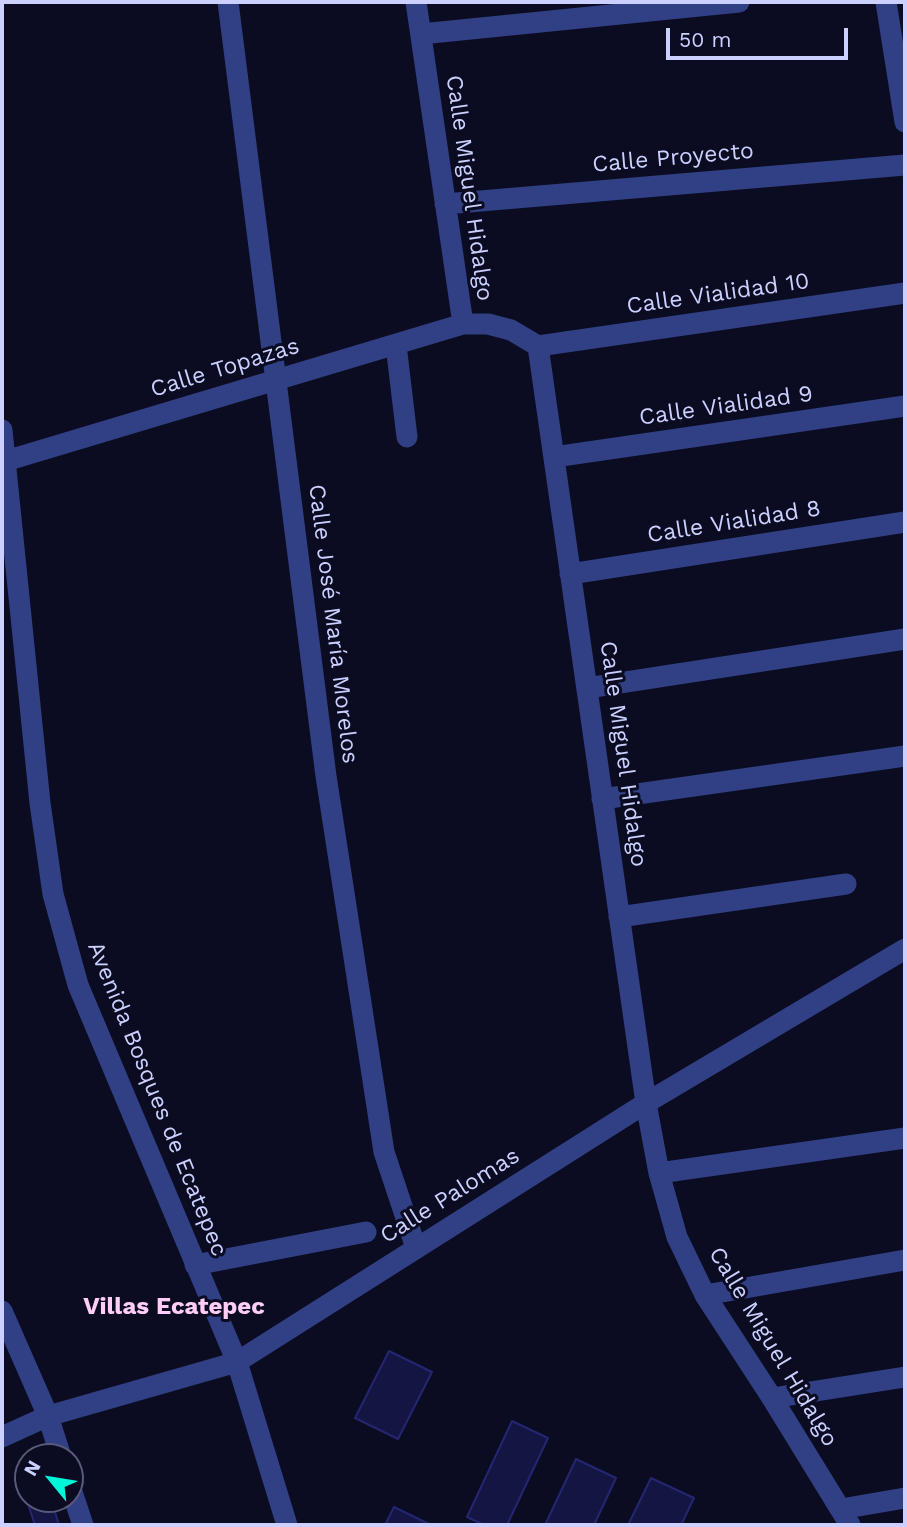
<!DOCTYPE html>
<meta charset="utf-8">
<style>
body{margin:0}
#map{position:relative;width:907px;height:1527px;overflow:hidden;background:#0b0c21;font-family:"Work Sans",sans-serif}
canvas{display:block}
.frame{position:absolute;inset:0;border:4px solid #cbd0ff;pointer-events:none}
.north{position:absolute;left:14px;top:1443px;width:70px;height:70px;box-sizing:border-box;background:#0b0c21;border:2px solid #585a7a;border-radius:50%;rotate:300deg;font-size:19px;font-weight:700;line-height:28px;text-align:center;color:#cbd0ff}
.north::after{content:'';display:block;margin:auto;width:24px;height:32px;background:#00f6d9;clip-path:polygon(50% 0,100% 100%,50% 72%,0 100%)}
.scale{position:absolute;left:666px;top:28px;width:182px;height:32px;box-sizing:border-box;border:4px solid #cbd0ff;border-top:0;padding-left:9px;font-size:21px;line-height:24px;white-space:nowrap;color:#cbd0ff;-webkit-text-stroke:5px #0b0c21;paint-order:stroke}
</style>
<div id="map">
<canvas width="907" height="1527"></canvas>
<div class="frame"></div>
<div class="north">N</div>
<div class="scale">50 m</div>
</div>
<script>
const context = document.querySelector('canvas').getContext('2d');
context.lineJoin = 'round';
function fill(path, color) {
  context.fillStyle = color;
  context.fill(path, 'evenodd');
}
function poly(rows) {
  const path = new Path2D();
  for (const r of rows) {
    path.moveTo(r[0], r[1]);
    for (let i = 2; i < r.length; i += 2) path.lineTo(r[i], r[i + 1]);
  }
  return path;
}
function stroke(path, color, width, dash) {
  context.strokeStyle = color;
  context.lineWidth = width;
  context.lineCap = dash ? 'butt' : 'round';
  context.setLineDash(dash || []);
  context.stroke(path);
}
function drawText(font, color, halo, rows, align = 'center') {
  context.font = font + ' "Work Sans",sans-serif';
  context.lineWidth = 6;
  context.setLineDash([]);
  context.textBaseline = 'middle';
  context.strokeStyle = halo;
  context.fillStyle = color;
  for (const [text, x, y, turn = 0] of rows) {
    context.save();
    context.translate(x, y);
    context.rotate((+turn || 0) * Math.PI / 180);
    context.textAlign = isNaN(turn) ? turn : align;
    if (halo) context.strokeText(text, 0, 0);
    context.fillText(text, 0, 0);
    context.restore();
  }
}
const building = poly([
 [389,1351,432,1372,398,1439,355,1418,389,1351],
 [512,1421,548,1438,507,1525,484,1525,467,1517,512,1421],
 [576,1459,616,1478,594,1525,545,1525,576,1459],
 [651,1478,694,1498,681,1525,628,1525,651,1478],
 [34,1499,51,1499,59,1525,35,1525,27,1501,34,1499],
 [394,1507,431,1525,385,1525,394,1507]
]);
fill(building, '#151544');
stroke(building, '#242672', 2);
stroke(poly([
 [228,2,326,776,384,1152,416,1248],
 [416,2,463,324],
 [886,2,905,122],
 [421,34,739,2],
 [445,204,905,165],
 [396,345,407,437],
 [538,346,646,1103,659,1173,677,1237,705,1295,772,1398,850,1525],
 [538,346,905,293],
 [2,430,40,803,53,894,78,985,237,1362,287,1525],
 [554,457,905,406],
 [2,462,463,324,488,324,511,330,538,346],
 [570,574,905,522],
 [587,688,905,639],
 [602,799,905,756],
 [619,917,846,884],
 [659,1173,905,1138],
 [195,1265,366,1232],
 [705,1295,905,1260],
 [2,1311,48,1416,61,1457],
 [772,1398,905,1377],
 [2,1437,48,1416,237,1362,646,1103,905,949],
 [70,1486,83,1525],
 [841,1509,905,1498]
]), '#314085', 21);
drawText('23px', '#cbd0ff', '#0b0c21', [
 ["Calle Proyecto",673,158,-5],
 ["Calle Miguel Hidalgo",469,188,82],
 ["Calle Vialidad 10",718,294,-8],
 ["Calle Topazas",225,368,-17],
 ["Calle Vialidad 9",726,406,-8],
 ["Calle Vialidad 8",734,522,-9],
 ["Calle José María Morelos",333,624,83],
 ["Calle Miguel Hidalgo",623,754,82],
 ["Avenida Bosques de Ecatepec",157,1099,68],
 ["Calle Palomas",450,1196,-32],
 ["Calle Miguel Hidalgo",773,1347,59]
]);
drawText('bold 24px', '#ffcdf8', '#0b0c21', [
 ["Villas Ecatepec",174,1307]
]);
</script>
